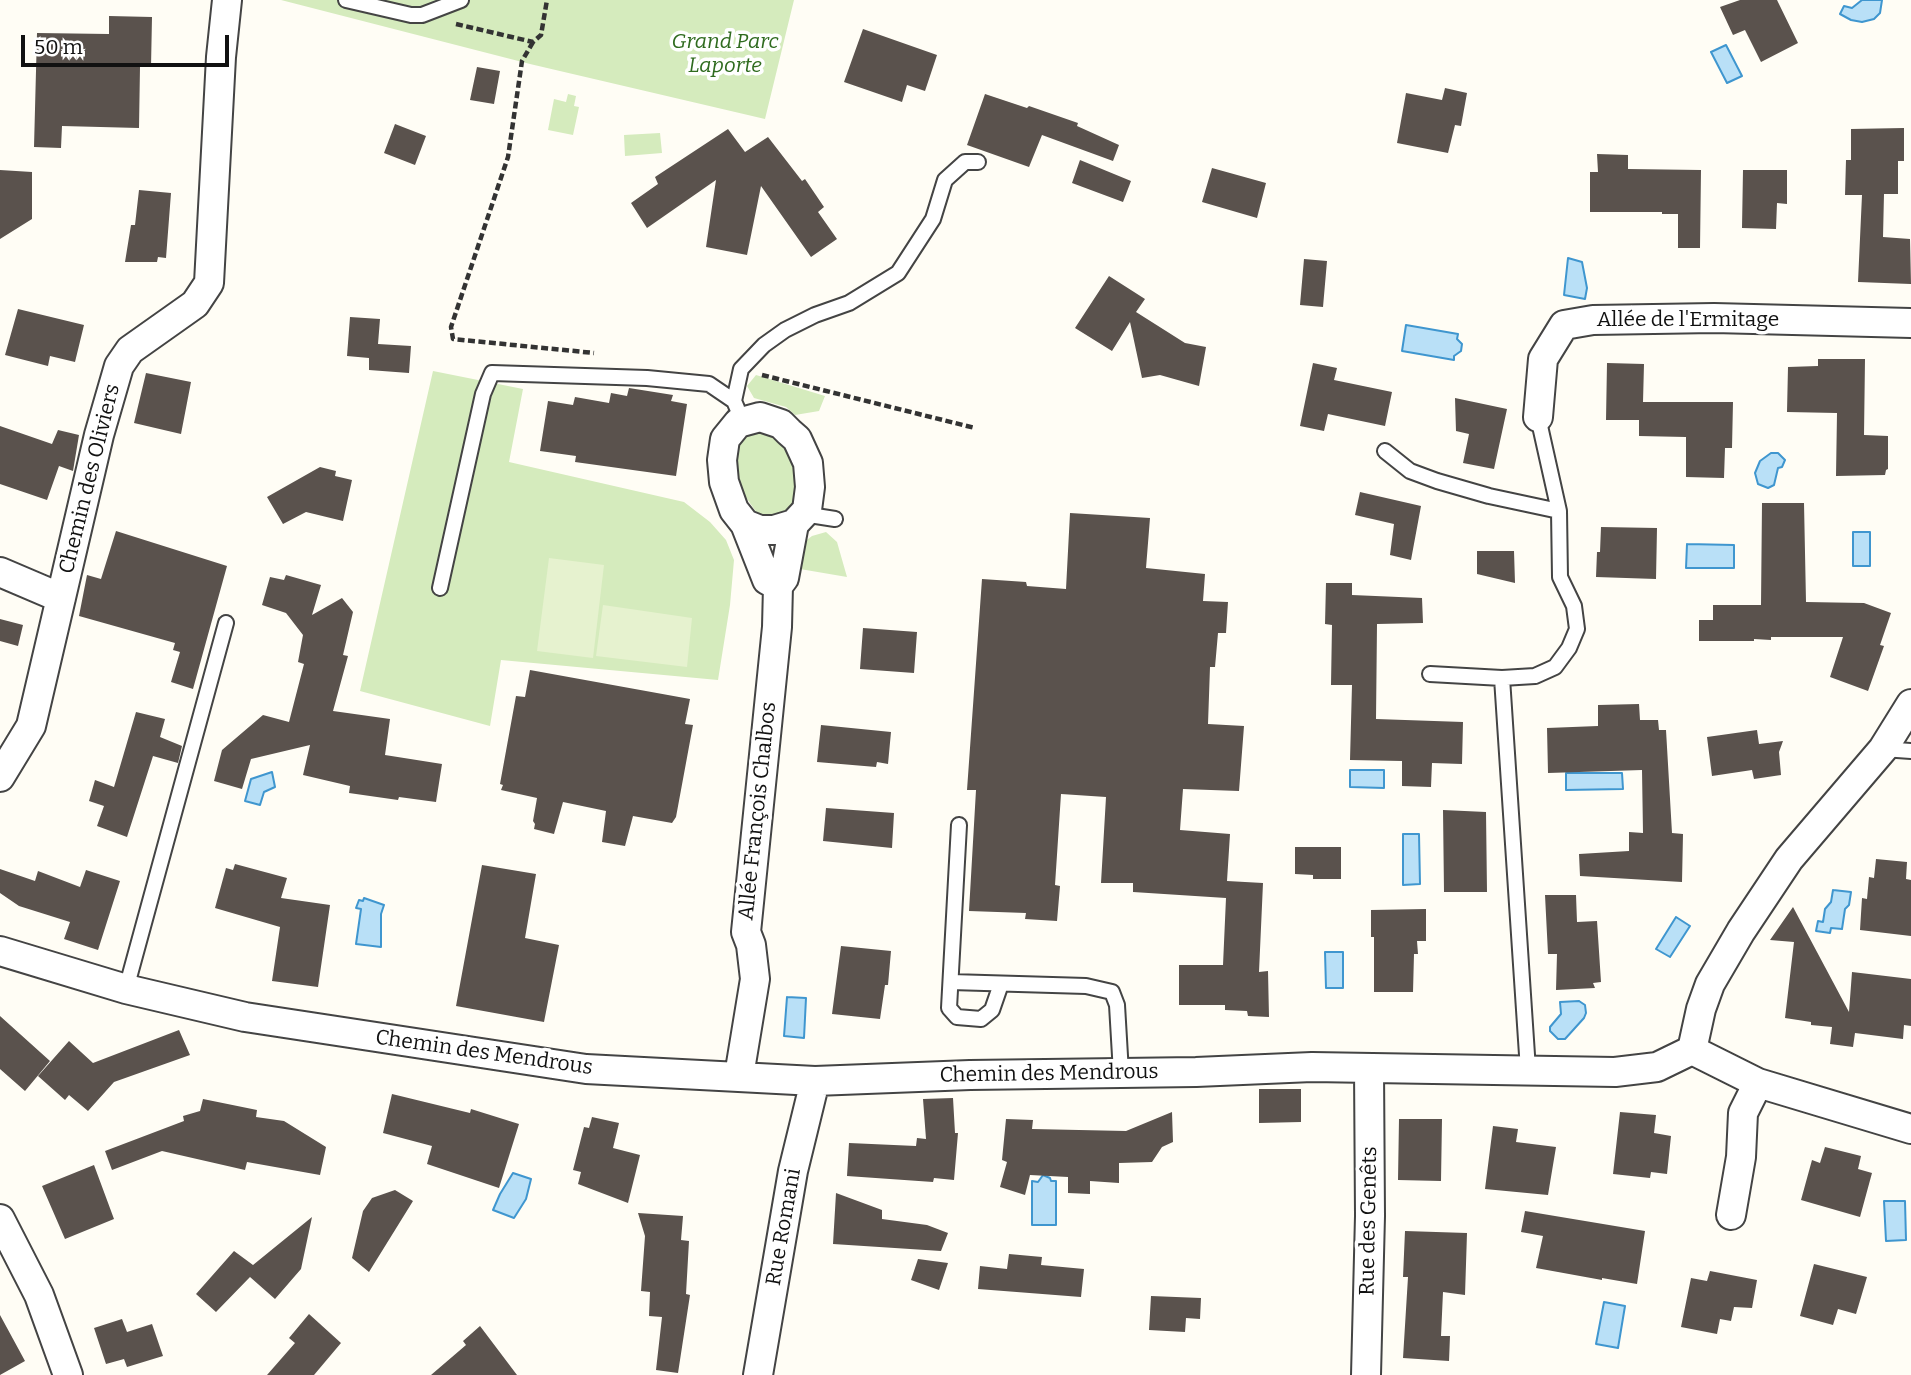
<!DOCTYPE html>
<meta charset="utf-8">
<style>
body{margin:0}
#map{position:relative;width:1911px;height:1375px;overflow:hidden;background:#fffdf5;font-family:Bitter,serif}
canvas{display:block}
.scale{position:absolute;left:21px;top:35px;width:208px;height:32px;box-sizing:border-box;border:4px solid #111;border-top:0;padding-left:9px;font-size:21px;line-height:24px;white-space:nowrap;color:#111;-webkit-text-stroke:5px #fff;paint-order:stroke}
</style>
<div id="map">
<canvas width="1911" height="1375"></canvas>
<div class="scale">50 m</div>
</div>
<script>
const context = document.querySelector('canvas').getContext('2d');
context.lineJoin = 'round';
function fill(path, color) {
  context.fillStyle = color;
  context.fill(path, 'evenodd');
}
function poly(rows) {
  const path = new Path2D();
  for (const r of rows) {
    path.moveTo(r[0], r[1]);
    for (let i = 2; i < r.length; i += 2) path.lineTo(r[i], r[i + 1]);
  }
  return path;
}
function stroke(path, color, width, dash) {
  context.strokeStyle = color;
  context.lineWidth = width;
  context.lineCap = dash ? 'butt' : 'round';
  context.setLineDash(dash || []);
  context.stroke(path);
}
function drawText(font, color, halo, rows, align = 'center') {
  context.font = font + ' Bitter,serif';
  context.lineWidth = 7;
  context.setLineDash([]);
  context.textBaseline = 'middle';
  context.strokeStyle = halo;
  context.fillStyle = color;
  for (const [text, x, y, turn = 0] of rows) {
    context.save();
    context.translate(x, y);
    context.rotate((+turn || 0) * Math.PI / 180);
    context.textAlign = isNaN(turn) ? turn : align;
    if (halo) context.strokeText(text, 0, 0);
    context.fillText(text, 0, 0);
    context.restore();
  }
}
fill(poly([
 [281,0,794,0,765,119,530,64],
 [568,94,576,96,574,106,579,107,573,135,548,130,554,99,566,102],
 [660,133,662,153,625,156,624,135],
 [433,371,523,389,509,462,684,502,710,522,726,540,734,560,730,605,718,680,501,660,490,726,360,691],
 [756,375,825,396,819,411,795,415,786,407,754,398,747,386],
 [765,426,799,458,794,508,781,515,766,517,757,513,740,489,734,469,737,447,742,433],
 [826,532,837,542,847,577,800,569,799,546,812,536]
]), '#d5ebbd');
fill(poly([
 [549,558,604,565,593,658,537,651],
 [603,605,692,618,687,667,596,656]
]), '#e6f2cf');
const water = poly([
 [1862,0,1882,0,1880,13,1874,19,1862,22,1851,20,1840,14,1844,6,1852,8,1862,0],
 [1726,45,1742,76,1727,83,1711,52,1726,45],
 [1568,258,1582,262,1587,288,1585,299,1564,295,1568,258],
 [1406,325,1458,334,1457,339,1462,344,1461,351,1454,356,1454,360,1402,351,1406,325],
 [1771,453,1778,453,1785,460,1782,467,1778,468,1774,485,1768,488,1758,484,1755,473,1760,461,1771,453],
 [1853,532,1870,532,1870,566,1853,566,1853,532],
 [1687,544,1734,545,1734,568,1686,568,1687,544],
 [1350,770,1384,770,1384,788,1350,787,1350,770],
 [272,772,275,787,264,792,260,805,245,801,251,779,272,772],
 [1566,773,1622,773,1623,789,1566,790,1566,773],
 [1403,834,1419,834,1420,884,1403,885,1403,834],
 [1833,890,1851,892,1849,905,1845,909,1842,929,1831,928,1830,933,1816,931,1818,921,1823,922,1825,909,1831,902,1833,890],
 [364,898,384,905,381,914,381,947,356,944,361,909,356,908,359,900,363,901,364,898],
 [1676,917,1690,926,1670,957,1656,949,1676,917],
 [1325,952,1343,952,1343,988,1326,988,1325,952],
 [787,997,806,998,804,1038,784,1036,787,997],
 [1579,1001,1585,1005,1586,1013,1584,1018,1565,1039,1558,1039,1550,1031,1550,1027,1561,1014,1560,1002,1579,1001],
 [513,1173,531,1179,526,1199,514,1218,493,1210,500,1194,513,1173],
 [1043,1175,1050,1178,1051,1181,1056,1181,1056,1225,1032,1225,1032,1181,1038,1182,1043,1175],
 [1884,1201,1905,1201,1906,1240,1886,1241,1884,1201],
 [1604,1302,1625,1306,1618,1348,1596,1344,1604,1302]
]);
fill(water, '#b9e0f7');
stroke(water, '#3f96cf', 2);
fill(poly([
 [1740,0,1777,0,1798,43,1761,62,1745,30,1733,35,1720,7],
 [109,16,152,17,151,67,140,67,139,128,62,126,61,148,34,147,37,33,109,34],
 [863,29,937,55,925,91,907,85,902,102,844,82],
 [477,67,500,71,494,104,470,100],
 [1445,88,1467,93,1461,126,1455,125,1448,153,1397,143,1406,93,1442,100],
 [985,94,1027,108,1029,106,1078,123,1077,126,1119,145,1113,161,1042,135,1029,167,967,145],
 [395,124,426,136,415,165,384,153],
 [1904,128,1904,161,1898,161,1898,194,1884,194,1883,237,1910,239,1911,284,1858,282,1862,195,1845,195,1846,160,1851,160,1851,129],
 [728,129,745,152,768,137,802,181,805,179,824,207,818,212,837,239,811,257,761,186,747,255,706,247,716,180,647,228,631,203,658,184,655,177],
 [1597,154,1628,155,1628,169,1701,170,1700,248,1678,248,1678,214,1662,214,1662,212,1590,212,1590,172,1598,172],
 [1080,160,1131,181,1123,202,1072,183],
 [1212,168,1266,183,1257,218,1202,202],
 [0,170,32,172,32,219,0,239],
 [1743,170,1787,170,1787,204,1777,203,1776,229,1742,228],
 [139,190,171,193,166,258,158,257,157,262,125,262,131,225,135,225],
 [1304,259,1327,261,1323,307,1300,305],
 [1109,276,1145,299,1136,312,1185,343,1206,347,1199,386,1160,375,1142,378,1130,322,1112,351,1075,328],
 [18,309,84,325,75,362,50,356,48,366,5,355],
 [350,317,380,319,378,344,411,346,409,373,369,370,369,358,347,356],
 [1818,359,1865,359,1864,435,1888,436,1888,469,1886,470,1885,475,1836,476,1837,413,1787,412,1788,367,1818,366],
 [1313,363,1337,368,1334,380,1392,392,1385,426,1328,414,1324,431,1300,426],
 [1607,363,1644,364,1643,402,1733,402,1732,448,1725,448,1724,478,1686,477,1686,437,1639,436,1639,420,1606,420],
 [146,373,191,382,181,434,134,423],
 [629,388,673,395,671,401,687,404,676,476,575,462,576,456,540,451,548,401,573,405,575,397,609,403,611,393,627,396],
 [1455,398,1507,409,1494,469,1463,463,1469,434,1456,431],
 [0,426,52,444,58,430,79,435,73,471,59,466,47,500,0,484],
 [320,467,336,471,335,476,352,480,343,521,306,512,283,524,267,497],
 [1360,492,1421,506,1411,560,1390,555,1394,524,1355,515],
 [1762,503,1804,503,1806,602,1864,603,1891,613,1880,645,1884,646,1868,691,1830,677,1843,637,1771,637,1771,640,1754,639,1754,641,1699,641,1699,620,1713,620,1713,605,1761,605],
 [1070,513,1150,518,1146,568,1205,574,1203,601,1228,602,1226,633,1218,633,1215,667,1210,667,1208,724,1244,726,1239,791,1183,789,1180,830,1230,834,1227,881,1263,883,1259,972,1268,971,1269,1017,1248,1016,1247,1011,1225,1010,1225,1005,1179,1005,1179,965,1223,965,1226,898,1133,892,1133,883,1101,883,1106,797,1061,794,1055,885,1060,886,1057,921,1025,919,1026,913,969,911,976,790,967,790,982,579,1026,582,1027,586,1066,589],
 [1601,527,1657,528,1656,579,1596,577,1597,552,1600,552],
 [116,531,227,566,193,689,171,682,180,652,173,650,175,643,79,616,87,575,101,579],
 [1477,551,1514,551,1515,583,1477,574],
 [286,575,321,585,312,615,342,598,353,612,343,655,348,656,333,711,390,719,385,755,442,764,436,802,399,797,398,800,349,793,350,786,303,775,310,745,251,759,242,789,214,781,222,750,263,715,289,722,304,664,298,662,303,635,286,613,262,605,270,577,284,580],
 [1326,583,1352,583,1352,595,1422,598,1423,623,1377,624,1376,719,1463,722,1462,764,1432,763,1431,787,1402,786,1402,761,1350,760,1352,685,1331,685,1332,625,1325,624],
 [0,619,23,625,18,646,0,641],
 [863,628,917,632,914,673,860,669],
 [530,670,690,699,685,724,693,725,676,817,672,823,633,816,625,846,602,842,606,811,563,802,554,834,534,829,535,824,533,821,537,798,501,790,503,785,500,784,516,696,525,697],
 [1639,704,1640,720,1658,720,1659,730,1666,730,1672,833,1683,834,1682,882,1580,876,1579,854,1629,851,1629,832,1643,833,1642,770,1548,773,1547,728,1598,726,1598,705],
 [136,712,165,719,160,737,182,746,178,763,153,756,127,837,97,826,104,806,89,801,95,780,114,787],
 [821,725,891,732,888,764,877,762,876,767,817,762],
 [1757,730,1759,744,1783,741,1779,752,1781,775,1754,779,1752,770,1712,776,1707,737],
 [826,808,894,813,892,848,823,841],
 [1443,810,1486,812,1487,892,1444,892],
 [1295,847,1341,847,1341,879,1313,879,1313,875,1295,874],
 [1876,859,1907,862,1906,879,1911,880,1911,936,1860,930,1862,898,1867,899,1869,877,1874,878],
 [235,864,287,878,281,898,330,905,318,987,272,981,280,927,215,908,226,868,233,870],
 [482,865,536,874,525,938,559,945,544,1022,456,1006],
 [0,869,35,881,38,871,80,887,86,870,120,881,98,950,64,939,70,922,19,906,0,893],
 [1545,895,1576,895,1577,922,1597,921,1601,982,1593,983,1595,988,1556,990,1557,954,1548,954],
 [1793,907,1849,1012,1852,972,1911,979,1911,1026,1904,1025,1903,1039,1855,1033,1853,1047,1830,1044,1832,1027,1811,1025,1811,1022,1785,1018,1794,942,1770,940],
 [1426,909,1426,941,1417,941,1418,954,1414,954,1413,992,1374,992,1374,937,1371,937,1371,910],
 [841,946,891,951,888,985,885,985,880,1019,832,1014],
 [0,1016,50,1061,25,1091,0,1069],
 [179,1030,190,1055,114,1082,88,1111,69,1095,65,1100,38,1076,69,1041,93,1063],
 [1259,1089,1301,1089,1301,1122,1259,1123],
 [392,1094,470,1113,471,1109,519,1124,499,1188,427,1164,432,1146,383,1133],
 [953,1098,955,1133,958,1133,954,1180,934,1178,933,1182,847,1176,849,1143,916,1146,917,1138,926,1139,923,1099],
 [203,1099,257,1110,256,1117,284,1121,326,1147,320,1175,247,1162,245,1170,162,1151,112,1170,105,1151,184,1121,183,1116,200,1111],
 [1172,1112,1173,1142,1162,1147,1152,1162,1119,1163,1119,1183,1090,1181,1090,1194,1068,1193,1068,1177,1030,1175,1025,1195,1000,1187,1007,1162,1002,1160,1006,1119,1033,1120,1032,1129,1126,1131],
 [1620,1112,1656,1115,1654,1133,1671,1136,1667,1174,1651,1172,1650,1178,1613,1174],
 [592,1117,619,1123,613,1148,640,1155,628,1203,578,1184,581,1172,573,1170,584,1127,589,1128],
 [1399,1119,1442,1119,1441,1181,1398,1180],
 [1493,1126,1518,1129,1516,1142,1556,1147,1548,1195,1485,1189],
 [1825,1147,1861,1156,1858,1169,1872,1173,1860,1217,1801,1200,1812,1160,1820,1163],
 [94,1165,114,1219,65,1239,42,1186],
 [395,1190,413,1201,369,1272,352,1258,363,1211,372,1198],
 [836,1193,882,1210,882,1219,927,1225,948,1233,941,1251,833,1244],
 [1525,1211,1645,1231,1637,1284,1602,1278,1602,1280,1536,1268,1543,1236,1521,1232],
 [638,1213,683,1216,681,1240,689,1241,686,1294,690,1295,678,1373,656,1370,662,1317,649,1316,650,1292,641,1291,645,1236],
 [312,1217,301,1269,275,1299,250,1277,216,1312,196,1294,234,1251,253,1265],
 [1405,1231,1467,1233,1465,1295,1443,1292,1441,1336,1450,1336,1449,1361,1403,1358,1408,1277,1403,1277],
 [1009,1254,1042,1257,1041,1265,1084,1269,1081,1297,978,1289,980,1266,1007,1269],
 [918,1259,948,1263,939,1290,911,1280],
 [1814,1264,1867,1277,1856,1314,1838,1309,1833,1325,1800,1316],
 [1710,1271,1757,1280,1752,1308,1734,1307,1731,1321,1720,1319,1717,1334,1681,1327,1691,1278,1707,1281],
 [1151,1296,1201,1298,1200,1319,1186,1318,1185,1332,1149,1330],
 [309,1314,341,1343,314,1375,267,1375,295,1343,289,1338],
 [0,1315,25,1361,0,1375],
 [122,1319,127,1332,152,1324,163,1356,127,1367,124,1359,106,1364,94,1328],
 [480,1326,517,1375,431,1375,466,1345,463,1341]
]), '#5a524d');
const lane = poly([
 [346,0,411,15,422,15,461,0],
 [737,408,734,401,741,369,764,345,785,330,815,315,849,303,898,273,933,219,945,180,965,162,978,162],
 [1385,451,1410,471,1437,481,1489,496,1559,511],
 [803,514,835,519],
 [440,588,483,394,492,373,647,378,709,384,734,401],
 [1430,674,1502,678,1535,676,1555,667,1569,648,1577,629,1574,606,1560,577,1559,511,1538,417],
 [1502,678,1528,1070],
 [1883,749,1911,751],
 [959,825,949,1008,957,1017,981,1019,992,1010,1001,984],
 [951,982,1086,986,1112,992,1117,1005,1121,1073],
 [126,989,226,623]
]);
const street = poly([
 [1538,417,1543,359,1564,325,1593,320,1714,318,1911,323],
 [745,524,767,580,778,586],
 [0,572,61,598],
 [0,777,31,726,99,435,119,366,130,350,195,304,209,283,221,57,227,0],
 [0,951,126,989,245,1017,586,1069,815,1081,970,1075,1196,1072,1312,1067,1615,1072,1657,1067,1692,1050],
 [1692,1050,1701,1009,1710,984,1741,931,1789,859,1883,749,1911,704],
 [1692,1050,1758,1083,1911,1129],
 [739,1076,755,979,751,945,746,932,777,627,778,586,784,578,794,524,807,510,810,487,808,463,797,439,789,432,781,424,760,417,738,423,725,439,722,460,724,482,734,510,745,524,760,530,774,530,794,524],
 [1731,1215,1741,1157,1743,1113,1758,1083],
 [0,1219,39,1295,68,1375],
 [758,1375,793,1171,815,1081],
 [1366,1375,1370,1216,1369,1068]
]);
stroke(lane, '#444', 18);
stroke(street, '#444', 32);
stroke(poly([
 [456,24,533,42,541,35,547,0],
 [533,42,522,61,508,157,451,327,453,339,594,353],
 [762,375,975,428]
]), '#333', 4.5, [7, 3.5]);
stroke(lane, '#fff', 14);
stroke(street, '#fff', 28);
drawText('italic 21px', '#2f6b1f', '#fff', [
 ["Grand Parc",725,42],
 ["Laporte",725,66]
]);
drawText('21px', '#111', '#fff', [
 ["Allée de l'Ermitage",1688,320],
 ["Chemin des Oliviers",90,479,-76],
 ["Allée François Chalbos",758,811,-84],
 ["Chemin des Mendrous",484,1053,8],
 ["Chemin des Mendrous",1049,1074,-1],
 ["Rue des Genêts",1369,1221,-89],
 ["Rue Romani",784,1227,-80]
]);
</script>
